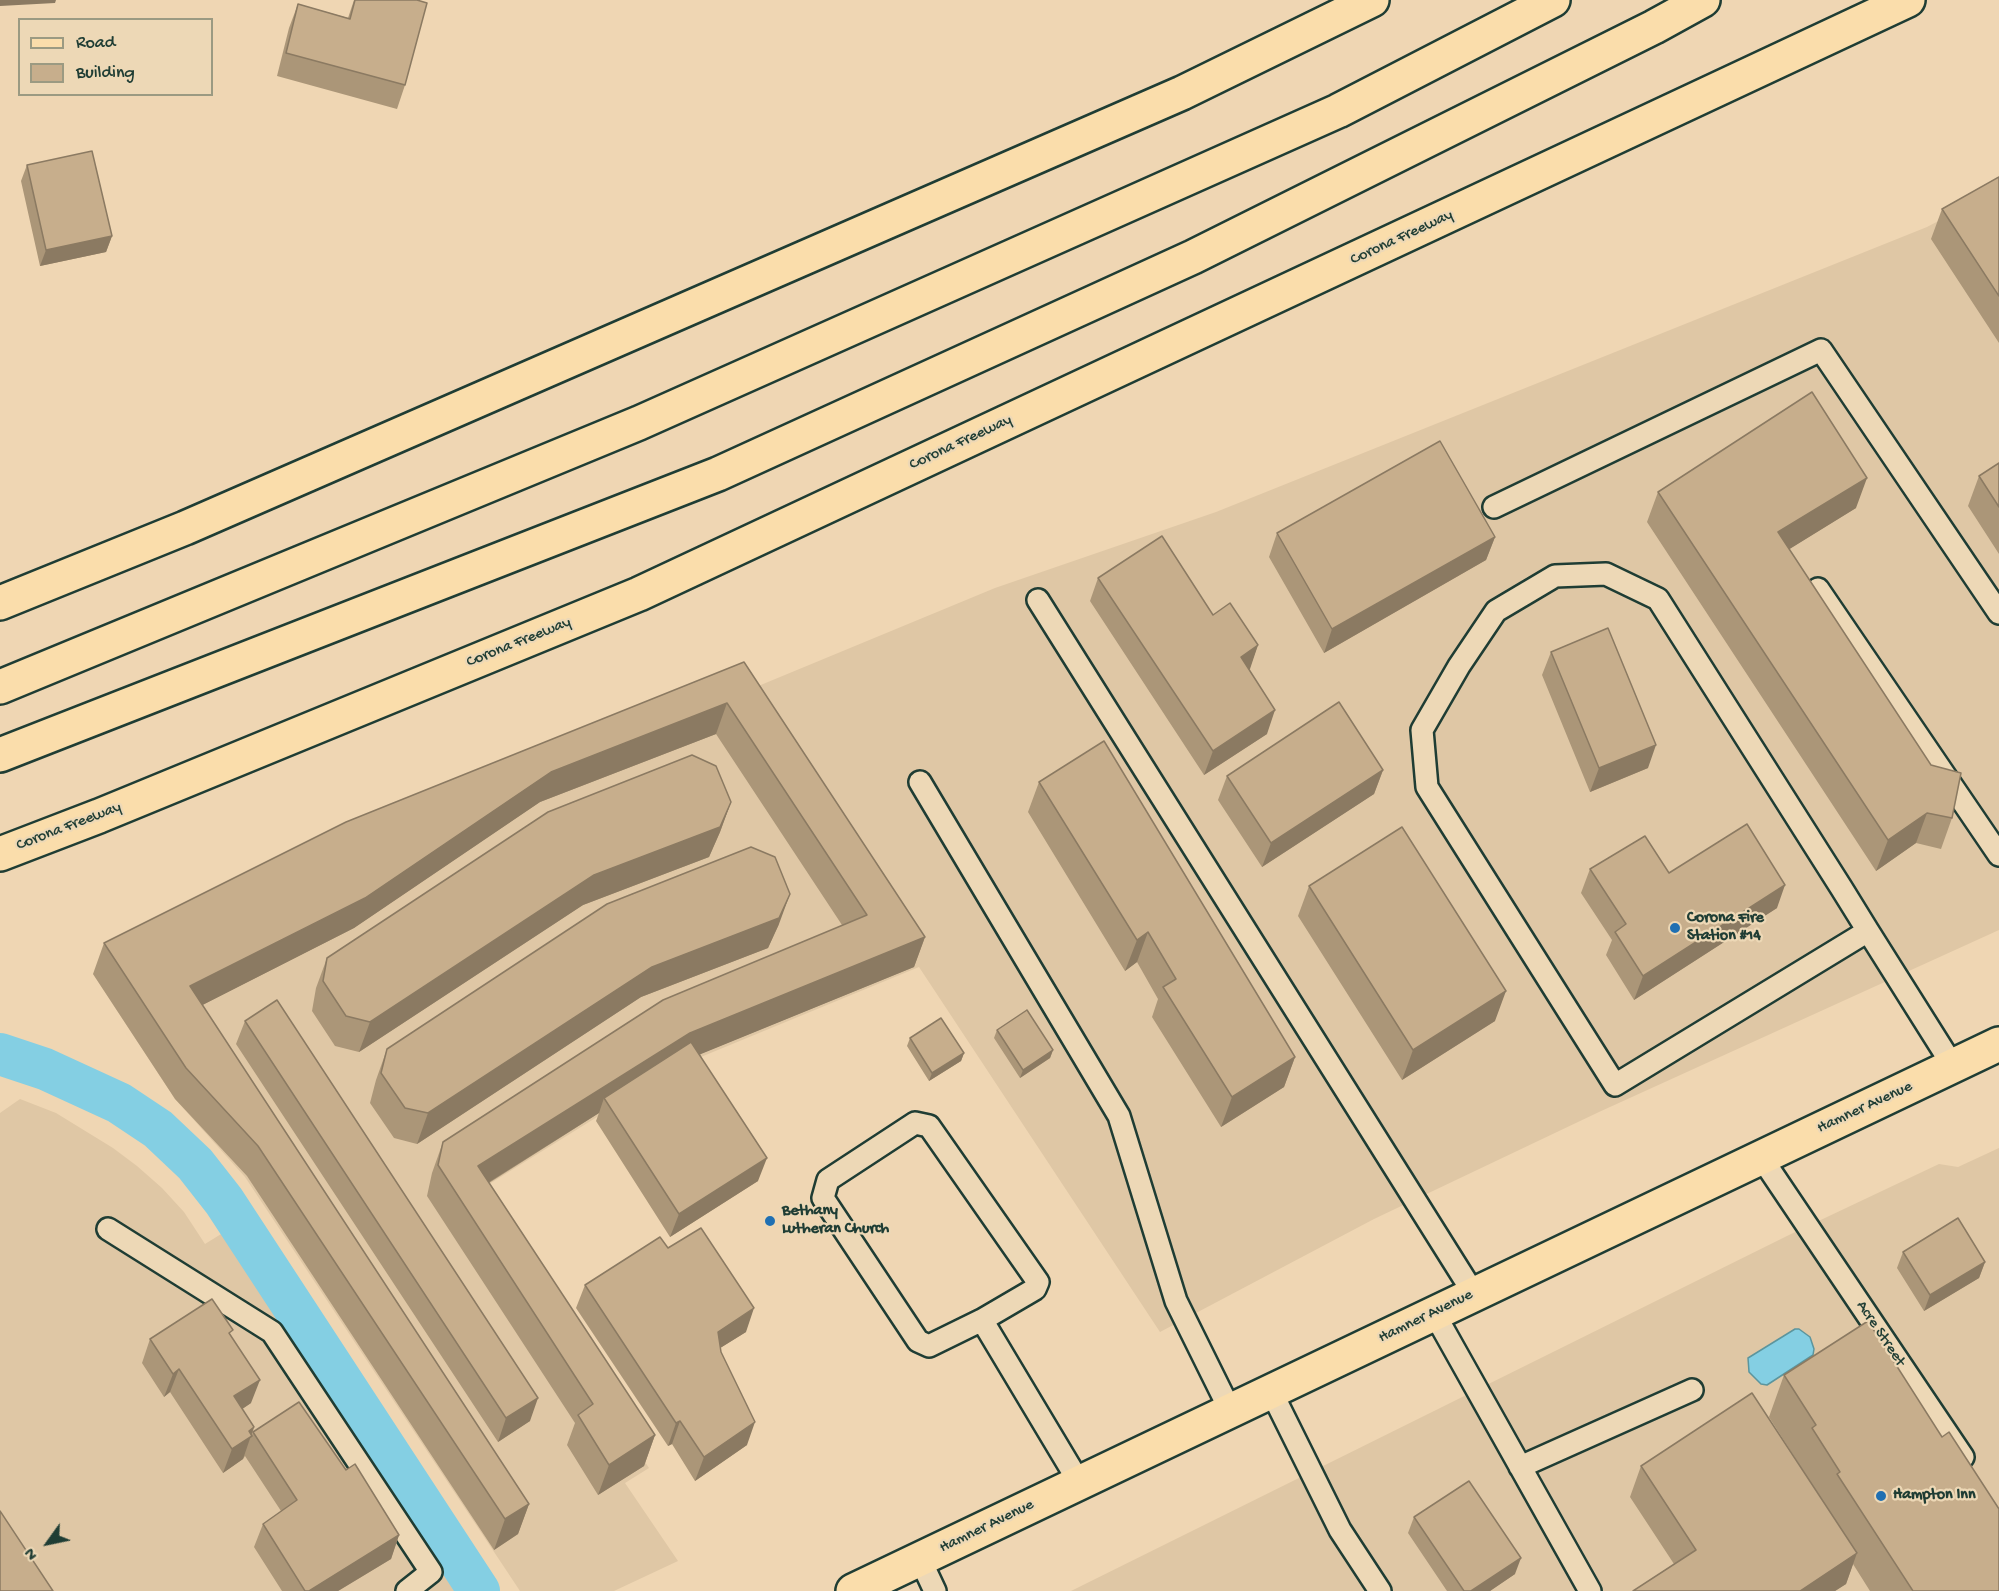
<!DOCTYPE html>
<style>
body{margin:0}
#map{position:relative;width:1999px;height:1591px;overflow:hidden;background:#efd6b3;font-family:"Gochi Hand",sans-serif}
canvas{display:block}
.legend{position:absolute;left:18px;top:18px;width:195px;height:78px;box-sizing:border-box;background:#edd8b6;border:2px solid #9b9a82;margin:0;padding:8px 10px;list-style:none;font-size:18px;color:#1f3d34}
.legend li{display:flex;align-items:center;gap:12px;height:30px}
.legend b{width:30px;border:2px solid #9b9a82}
.north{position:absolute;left:18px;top:1513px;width:60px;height:60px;-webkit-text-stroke:4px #edd8b6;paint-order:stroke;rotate:237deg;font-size:16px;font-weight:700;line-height:24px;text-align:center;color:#1f3d34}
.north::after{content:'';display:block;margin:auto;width:21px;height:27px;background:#1f3d34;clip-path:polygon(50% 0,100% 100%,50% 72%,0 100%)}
</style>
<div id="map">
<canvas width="1999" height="1591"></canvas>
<ul class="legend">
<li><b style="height:8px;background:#faddab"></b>Road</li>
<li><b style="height:16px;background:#c7ae8c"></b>Building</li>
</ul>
<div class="north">N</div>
</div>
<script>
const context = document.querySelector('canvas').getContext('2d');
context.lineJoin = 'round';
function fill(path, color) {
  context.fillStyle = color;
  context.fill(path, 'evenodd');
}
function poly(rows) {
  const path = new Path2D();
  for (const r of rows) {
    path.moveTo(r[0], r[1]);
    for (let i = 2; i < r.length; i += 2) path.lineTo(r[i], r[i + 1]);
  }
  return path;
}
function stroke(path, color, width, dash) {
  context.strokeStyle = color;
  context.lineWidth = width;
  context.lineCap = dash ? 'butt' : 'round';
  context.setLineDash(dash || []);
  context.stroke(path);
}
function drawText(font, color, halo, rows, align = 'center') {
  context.font = font + ' "Gochi Hand",sans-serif';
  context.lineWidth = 4.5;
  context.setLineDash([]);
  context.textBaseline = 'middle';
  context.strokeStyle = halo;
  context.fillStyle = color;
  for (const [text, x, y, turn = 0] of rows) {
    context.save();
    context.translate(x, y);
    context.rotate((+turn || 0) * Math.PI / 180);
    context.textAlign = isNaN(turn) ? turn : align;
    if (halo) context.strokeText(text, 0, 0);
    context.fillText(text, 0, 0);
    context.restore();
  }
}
fill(poly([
 [1999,189,1999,930,1599,1112,1374,1219,1160,1332,919,967,679,1066,470,1196,649,1468,625,1483,678,1561,614,1591,520,1591,245,1177,175,1099,93,974,328,854,739,694,995,588,1216,512,1927,227],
 [20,1099,56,1113,113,1148,137,1166,162,1188,184,1212,205,1244,226,1231,462,1591,0,1591,0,1113],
 [1999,1148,1999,1591,1071,1591,1789,1235,1939,1164,1958,1167]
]), '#dfc7a5');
const water = poly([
 [1795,1329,1799,1329,1810,1337,1814,1349,1813,1355,1767,1385,1761,1384,1749,1372,1748,1358,1795,1329]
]);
fill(water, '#84cfe3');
stroke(water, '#5c959d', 1.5);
stroke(poly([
 [0,1054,45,1069,119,1103,158,1129,195,1164,224,1201,479,1591]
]), '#84cfe3', 42);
const service = poly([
 [1494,507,1821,350,1999,613],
 [1818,589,1999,855],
 [1038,600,1474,1294],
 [920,782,1119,1116,1176,1301,1230,1410],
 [1868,931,1615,1085,1427,787,1422,730,1459,666,1496,611,1555,576,1606,574,1658,599,1842,889,1868,931,1953,1066],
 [1761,1157,1963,1457],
 [108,1229,272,1332,431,1572,407,1591],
 [1434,1313,1590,1591],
 [982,1320,929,1346,918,1341,823,1198,828,1180,915,1123,929,1126,1038,1282,1035,1289,982,1320,1079,1482],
 [1271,1391,1340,1530,1380,1591],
 [1520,1467,1692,1390],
 [920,1559,935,1591]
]);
const primary = poly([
 [853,1591,1999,1044]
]);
const motorway = poly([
 [0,603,185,528,1182,93,1372,0],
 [0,687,639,423,1338,111,1553,0],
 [0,755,718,474,1193,257,1654,27,1703,0],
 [0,854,99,816,639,594,1908,0]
]);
stroke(service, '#1f3d34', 26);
stroke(primary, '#1f3d34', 38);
stroke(motorway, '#1f3d34', 38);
stroke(service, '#edd8b6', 21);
stroke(primary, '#faddab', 33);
stroke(motorway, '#faddab', 33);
fill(poly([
 [354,0,417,0,405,85,397,109,277,76,289,28,298,4,348,18],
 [27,165,112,236,106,252,40,266,21,181],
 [1999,177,1999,343,1931,239,1942,209],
 [1999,463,1999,554,1968,506,1979,476],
 [1658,492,1856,508,1789,549,1952,818,1941,849,1916,843,1876,871,1647,522],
 [1277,533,1495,537,1486,560,1324,653,1269,557],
 [1098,578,1213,615,1258,645,1249,669,1267,734,1204,775,1090,601],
 [1551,652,1648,768,1590,792,1542,675],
 [744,662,925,937,914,967,700,1054,758,1181,670,1237,596,1121,599,1113,489,1183,655,1435,644,1466,598,1495,567,1445,575,1423,427,1196,432,1173,443,1142,842,925,716,734,540,802,354,928,202,1005,529,1504,518,1534,494,1550,247,1176,175,1099,93,974,104,943],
 [1383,770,1374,794,1262,867,1218,800,1227,776],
 [1039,782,1295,1057,1284,1087,1221,1127,1152,1017,1158,999,1137,962,1125,971,1028,812],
 [731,802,720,832,709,857,583,905,359,1052,335,1046,312,1011,316,988,327,958],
 [1590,869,1669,873,1777,908,1634,1000,1606,955,1612,940,1581,893],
 [1309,886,1495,1021,1402,1080,1298,916],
 [779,924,768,948,641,997,417,1144,394,1138,370,1103,376,1080,387,1049],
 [245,1021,530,1421,498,1442,236,1044],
 [997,1030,1053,1050,1050,1058,1020,1078,994,1038],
 [910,1038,964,1053,961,1061,929,1081,907,1046],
 [668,1248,746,1332,720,1348,747,1445,695,1481,672,1444,668,1446,576,1308,585,1285],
 [1903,1252,1985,1262,1979,1278,1924,1311,1897,1268],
 [231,1337,251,1403,242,1409,254,1427,252,1435,253,1432,346,1470,399,1535,391,1559,338,1591,282,1591,254,1547,263,1524,281,1511,245,1456,243,1459,223,1473,170,1392,164,1397,142,1363,150,1339],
 [1784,1375,1999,1591,1870,1591,1853,1564,1846,1584,1835,1591,1633,1591,1674,1564,1630,1497,1641,1466,1799,1464,1769,1417],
 [1414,1517,1515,1574,1490,1591,1447,1591,1408,1533]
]), '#ab9678');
fill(poly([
 [0,0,56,0,55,3,0,6],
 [112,236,106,252,40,266,46,250],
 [1867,478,1856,508,1767,563,1778,532],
 [1495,537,1486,560,1324,653,1332,629],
 [1258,645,1250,669,1232,680,1241,657],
 [727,703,716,734,540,802,354,928,179,1017,190,986,551,772],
 [1275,710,1267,734,1204,775,1213,751],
 [1656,745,1648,768,1590,792,1599,768],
 [1383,770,1374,794,1262,867,1271,843],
 [731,802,720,832,709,857,583,905,359,1052,370,1022,594,875],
 [1927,813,1916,843,1876,871,1888,840],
 [1785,885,1777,908,1634,1000,1643,976],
 [790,894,779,924,768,948,641,997,417,1144,428,1113,652,967],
 [1148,932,1137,962,1125,971,1137,940],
 [925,937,914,967,679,1063,604,1098,599,1113,467,1196,478,1166,690,1033],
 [1506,991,1495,1021,1402,1080,1413,1050],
 [1053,1050,1050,1058,1020,1078,1023,1070],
 [964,1053,961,1061,929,1081,932,1073],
 [1295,1057,1284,1087,1221,1127,1232,1097],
 [767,1158,758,1181,670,1237,679,1214],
 [1985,1262,1979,1278,1924,1311,1930,1295],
 [754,1308,746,1332,709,1355,718,1332],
 [179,1369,170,1392,164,1397,173,1374],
 [260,1380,251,1403,226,1420,234,1396],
 [538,1398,530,1421,498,1442,506,1418],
 [680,1421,672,1444,668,1446,676,1423],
 [755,1422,747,1445,695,1481,704,1457],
 [254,1427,243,1459,223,1473,232,1449,249,1431],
 [655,1435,644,1466,598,1495,609,1465],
 [529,1504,518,1534,494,1550,505,1519],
 [399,1535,391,1559,338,1591,309,1591],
 [1857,1553,1846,1584,1835,1591,1800,1591],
 [1521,1558,1515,1574,1490,1591,1471,1591]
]), '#8b7a62');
const building = poly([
 [355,0,417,0,427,3,405,85,286,53,298,4,350,19,355,0],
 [92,151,112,236,46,250,27,165,92,151],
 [1999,177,1999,296,1942,209,1999,177],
 [1812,392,1867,478,1778,532,1931,765,1961,773,1952,818,1927,813,1888,840,1658,492,1812,392],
 [1440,441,1495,537,1332,629,1277,533,1440,441],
 [1999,463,1999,507,1979,476,1999,463],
 [1162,536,1213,615,1230,603,1258,645,1241,657,1275,710,1213,751,1098,578,1162,536],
 [1608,628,1656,745,1599,768,1551,652,1608,628],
 [744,662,925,937,690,1033,478,1166,655,1435,609,1465,578,1415,593,1404,438,1165,443,1142,663,1000,867,915,727,703,551,772,365,898,190,986,529,1504,505,1519,258,1146,186,1068,104,943,346,822,744,662],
 [1339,702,1383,770,1271,843,1227,776,1339,702],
 [1104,741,1295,1057,1232,1097,1163,987,1176,979,1148,932,1137,940,1039,782,1104,741],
 [692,755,716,766,731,802,720,827,594,875,370,1022,346,1016,323,981,327,958,548,812,692,755],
 [1747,824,1785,885,1643,976,1615,932,1626,924,1590,869,1645,836,1669,873,1747,824],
 [1402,827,1506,991,1413,1050,1309,886,1402,827],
 [751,847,775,857,790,894,779,918,652,967,428,1113,405,1108,381,1073,387,1049,607,904,751,847],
 [277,1000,538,1398,506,1418,245,1021,277,1000],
 [1027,1010,1053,1050,1023,1070,997,1030,1027,1010],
 [941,1018,964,1053,932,1073,910,1038,941,1018],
 [691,1042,767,1158,679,1214,604,1098,691,1042],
 [1958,1218,1985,1262,1930,1295,1903,1252,1958,1218],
 [701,1228,754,1308,718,1332,721,1352,755,1422,704,1457,680,1421,676,1423,585,1285,660,1237,668,1248,701,1228],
 [212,1299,233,1330,229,1333,260,1380,234,1396,254,1427,249,1431,252,1436,232,1449,179,1369,173,1374,150,1339,212,1299],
 [1868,1321,1942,1437,1949,1432,1999,1509,1999,1591,1913,1591,1837,1474,1840,1472,1812,1428,1816,1425,1784,1375,1868,1321],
 [1752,1393,1857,1553,1800,1591,1633,1591,1696,1550,1641,1466,1752,1393],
 [299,1402,346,1470,355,1464,399,1535,309,1591,305,1591,263,1524,297,1500,253,1432,299,1402],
 [1469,1481,1521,1558,1471,1591,1464,1591,1414,1517,1469,1481],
 [0,1511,53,1591,0,1591,0,1511]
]);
fill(building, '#c7ae8c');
stroke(building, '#8b7a62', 1.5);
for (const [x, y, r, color] of [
 [1675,928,6,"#1f6fb2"],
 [770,1221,6,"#1f6fb2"],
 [1881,1496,6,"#1f6fb2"]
]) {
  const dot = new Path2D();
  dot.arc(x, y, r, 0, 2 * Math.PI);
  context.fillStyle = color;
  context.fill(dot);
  stroke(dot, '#edd8b6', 2);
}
drawText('16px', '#1f3d34', '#edd8b6', [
 ["Corona Freeway",1402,238,-25],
 ["Corona Freeway",961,443,-25],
 ["Corona Freeway",519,643,-22],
 ["Corona Freeway",69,827,-21],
 ["Hamner Avenue",1865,1108,-25],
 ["Hamner Avenue",1426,1317,-26],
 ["Acre Street",1880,1334,56],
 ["Hamner Avenue",987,1527,-26]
]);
drawText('bold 16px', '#1f3d34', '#edd8b6', [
 ["Corona Fire",1687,919],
 ["Station #14",1687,937],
 ["Bethany",782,1212],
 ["Lutheran Church",782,1230],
 ["Hampton Inn",1893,1496]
], 'left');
</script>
